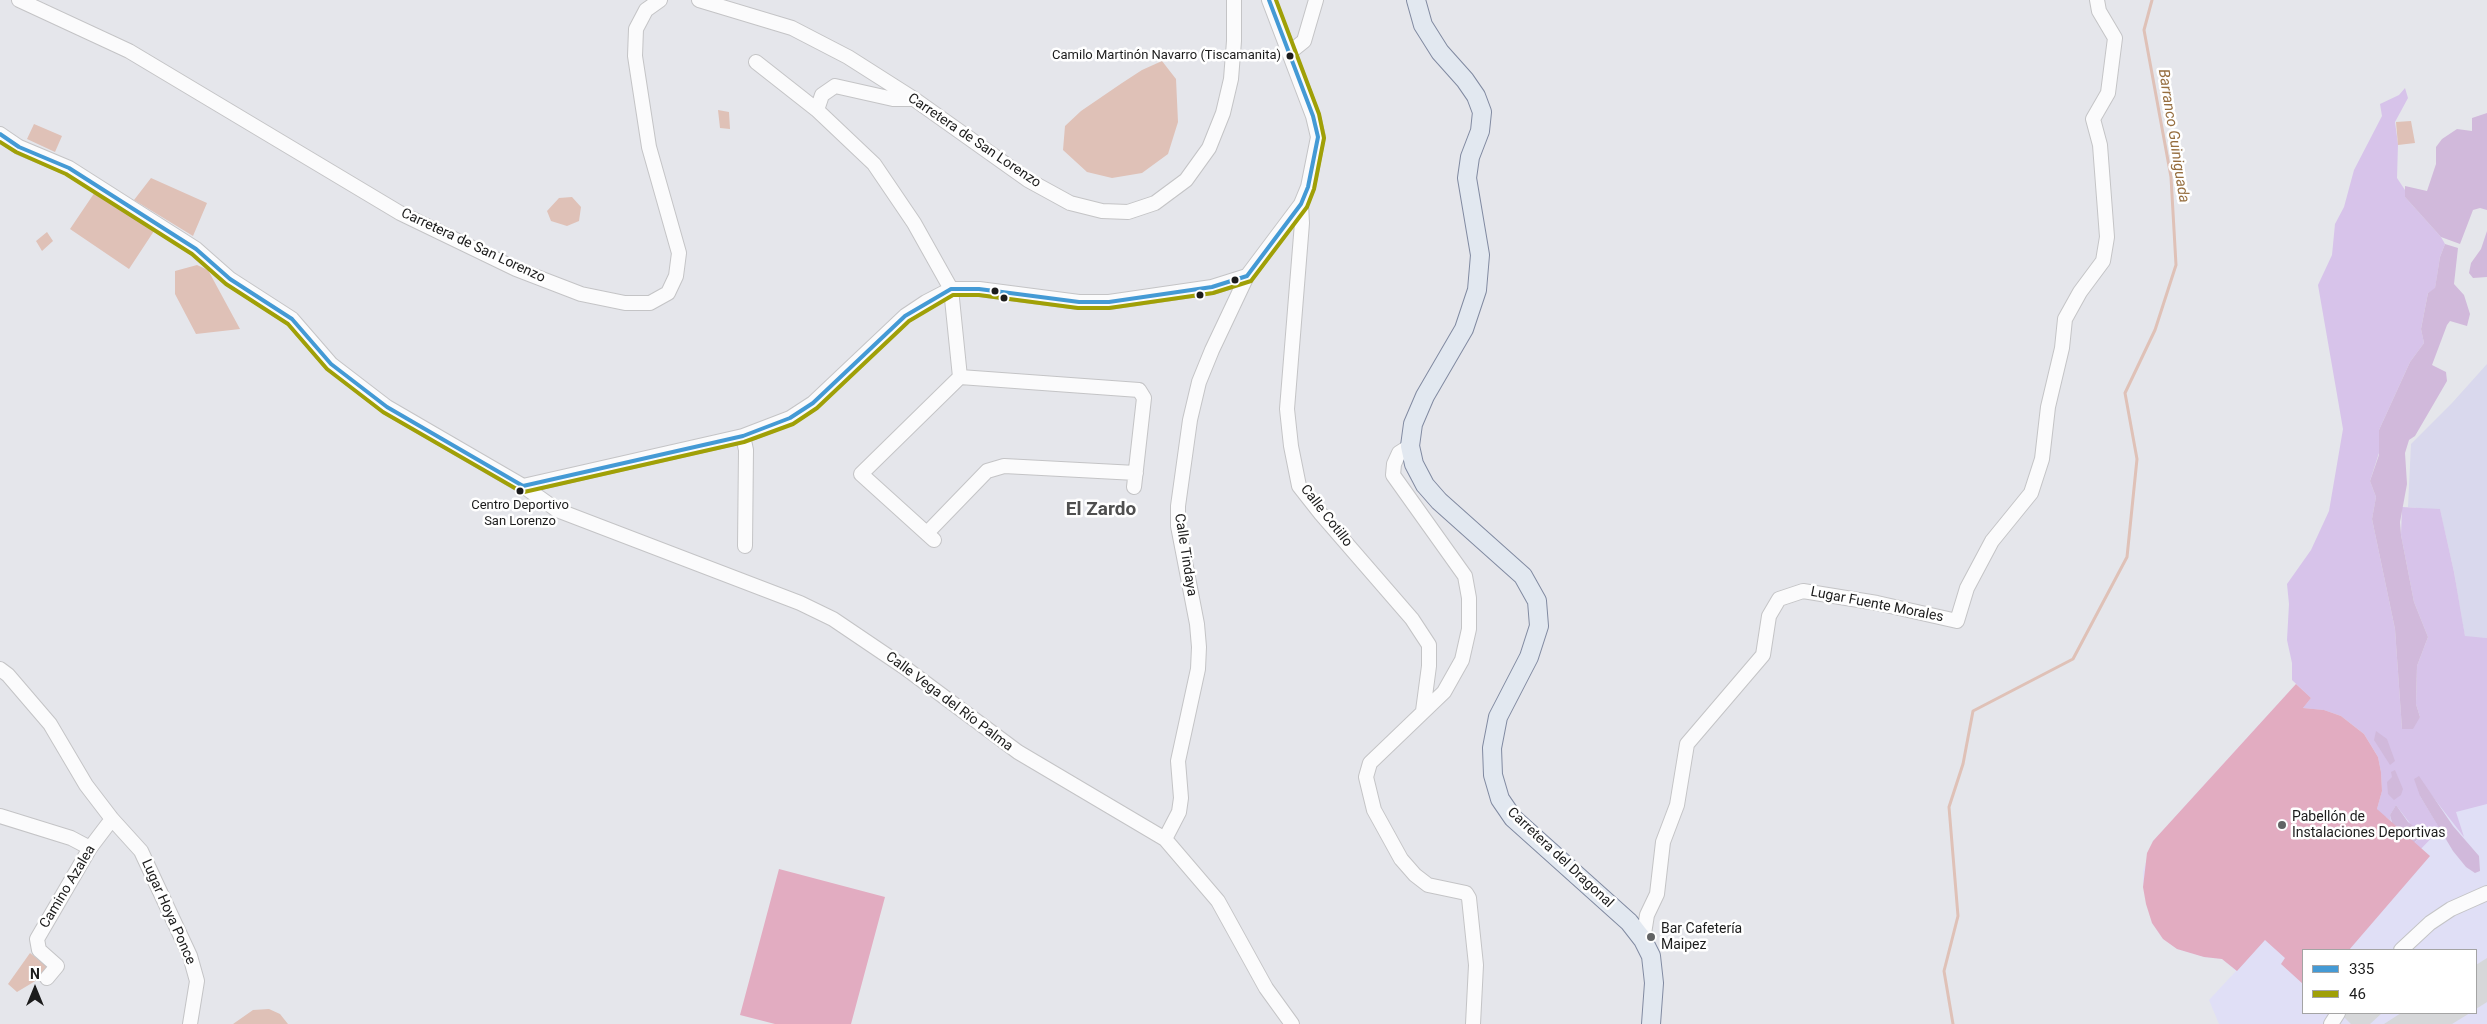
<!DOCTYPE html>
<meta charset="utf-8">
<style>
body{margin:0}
#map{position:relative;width:2487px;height:1024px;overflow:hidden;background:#e5e6eb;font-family:Roboto,sans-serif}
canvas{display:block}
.legend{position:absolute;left:2302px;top:949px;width:175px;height:65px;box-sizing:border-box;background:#fff;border:1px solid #a4a4a4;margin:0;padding:6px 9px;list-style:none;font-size:15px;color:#1c1c1c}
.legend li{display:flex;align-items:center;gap:10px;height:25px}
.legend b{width:25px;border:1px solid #a4a4a4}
.north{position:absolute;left:10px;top:964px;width:50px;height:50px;-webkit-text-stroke:4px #fff;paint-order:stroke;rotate:0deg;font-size:14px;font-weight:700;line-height:20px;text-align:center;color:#1c1c1c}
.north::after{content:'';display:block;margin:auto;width:18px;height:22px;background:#1c1c1c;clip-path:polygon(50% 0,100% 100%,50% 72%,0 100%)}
</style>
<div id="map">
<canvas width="2487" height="1024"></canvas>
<ul class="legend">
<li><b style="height:6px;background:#449ad5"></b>335</li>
<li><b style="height:6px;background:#a0a007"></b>46</li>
</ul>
<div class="north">N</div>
</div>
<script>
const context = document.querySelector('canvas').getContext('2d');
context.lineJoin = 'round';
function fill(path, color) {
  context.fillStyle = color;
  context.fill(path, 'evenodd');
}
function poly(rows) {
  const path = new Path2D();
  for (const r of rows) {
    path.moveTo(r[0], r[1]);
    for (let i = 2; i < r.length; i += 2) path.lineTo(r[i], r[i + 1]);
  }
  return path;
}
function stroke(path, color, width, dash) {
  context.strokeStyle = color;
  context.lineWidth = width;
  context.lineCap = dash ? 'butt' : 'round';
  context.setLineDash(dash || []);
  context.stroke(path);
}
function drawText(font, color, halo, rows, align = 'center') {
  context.font = font + ' Roboto,sans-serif';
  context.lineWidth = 5;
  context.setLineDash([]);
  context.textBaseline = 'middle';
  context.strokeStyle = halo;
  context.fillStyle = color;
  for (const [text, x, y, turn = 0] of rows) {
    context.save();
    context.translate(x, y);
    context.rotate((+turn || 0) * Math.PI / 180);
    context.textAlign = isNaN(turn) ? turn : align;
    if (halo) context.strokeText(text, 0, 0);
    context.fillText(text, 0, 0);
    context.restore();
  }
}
fill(poly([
 [2296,684,2369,741,2378,757,2487,776,2487,1024,2219,1024,2209,1000,2236,971,2222,959,2204,957,2177,949,2163,939,2152,923,2143,887,2143,871,2153,841],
 [2303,950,2476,950,2476,1013,2303,1013]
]), '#e0dff6');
fill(poly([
 [2487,958,2487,1002,2476,1009,2476,965],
 [2340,1013,2382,1013,2370,1024,2351,1024],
 [2401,1013,2470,1013,2452,1024,2384,1024]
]), '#d6d7d9');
fill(poly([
 [2487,364,2487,638,2465,637,2454,572,2440,510,2408,507,2411,444,2452,403]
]), '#d9d8ed');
fill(poly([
 [2405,88,2408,98,2395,122,2398,144,2397,178,2405,190,2405,197,2441,237,2445,244,2440,257,2435,289,2428,293,2421,329,2424,343,2410,362,2379,430,2379,453,2370,481,2376,497,2372,519,2395,629,2402,729,2420,717,2416,704,2417,666,2428,637,2414,602,2401,535,2402,507,2440,509,2454,572,2465,636,2487,638,2487,804,2456,812,2464,837,2426,788,2420,796,2440,829,2417,853,2411,845,2424,835,2419,828,2412,826,2396,805,2390,815,2391,821,2386,817,2385,823,2377,809,2382,791,2381,772,2378,757,2364,734,2341,716,2324,710,2303,708,2311,698,2292,680,2292,663,2287,640,2289,604,2287,584,2311,550,2329,511,2343,429,2318,285,2332,255,2335,224,2344,207,2354,170,2382,116,2380,104,2399,95]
]), '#d7c3ea');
fill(poly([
 [2487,113,2487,210,2480,208,2473,210,2460,244,2441,237,2405,197,2405,186,2427,191,2436,164,2436,147,2442,139,2457,129,2472,131,2472,118],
 [2487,231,2487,277,2473,278,2469,273,2471,263,2481,249],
 [2445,244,2458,248,2454,284,2464,295,2470,314,2467,326,2450,321,2447,325,2432,365,2446,372,2447,381,2415,436,2409,440,2405,453,2407,484,2400,522,2401,535,2414,602,2428,637,2417,666,2416,704,2420,717,2413,729,2402,729,2395,629,2372,519,2376,497,2370,481,2379,455,2379,430,2410,362,2424,343,2421,329,2428,293,2435,288,2440,257],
 [2376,731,2387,739,2395,761,2390,765,2374,740],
 [2395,770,2403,789,2401,795,2394,800,2388,794,2387,782,2392,777,2391,772],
 [2419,776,2453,826,2479,856,2480,871,2475,873,2466,867,2453,851,2420,796,2414,779],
 [2396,805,2408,822,2424,834,2411,845,2394,830,2390,815]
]), '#d1b9db');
fill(poly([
 [2296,684,2311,698,2303,708,2324,710,2341,716,2364,734,2378,757,2381,772,2382,791,2377,809,2430,856,2349,950,2303,950,2303,984,2281,964,2285,958,2265,940,2237,971,2222,959,2204,957,2177,949,2163,939,2152,923,2146,904,2143,887,2147,853,2153,841],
 [779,869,885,897,851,1024,775,1024,740,1015]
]), '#e2acc1');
fill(poly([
 [1162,61,1176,79,1178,122,1168,154,1142,173,1112,178,1087,172,1063,150,1065,126,1081,111,1122,83,1142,70],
 [718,110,729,112,730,129,720,128],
 [2411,121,2415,143,2398,145,2396,122],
 [34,124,62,136,55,152,27,139],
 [151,178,207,203,193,236,134,200],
 [95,192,154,231,129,269,70,229],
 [572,197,581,207,579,221,567,226,551,221,547,211,559,198],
 [47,232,53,241,42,251,36,241],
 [197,265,208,270,240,329,196,334,175,294,175,271],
 [30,953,50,969,42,977,17,992,8,984],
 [269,1009,280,1014,288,1024,233,1024,253,1010]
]), '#dfc1b7');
stroke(poly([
 [1953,1024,1944,971,1958,916,1949,807,1963,764,1973,711,2073,659,2127,557,2137,459,2125,393,2155,330,2176,265,2171,177,2144,30,2152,0]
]), '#dfc1b7', 3);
const minor = poly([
 [19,0,129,51,400,213,516,269,581,294,625,303,650,303,668,293,676,276,679,253,649,147,635,56,636,29,646,10,660,0],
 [699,0,792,28,848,57,914,99,1028,180,1070,203,1102,211,1128,212,1155,203,1186,180,1209,148,1223,113,1231,79,1234,41,1234,0],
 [1289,53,1304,41,1316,0],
 [756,62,817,110],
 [913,99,893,99,835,86,822,95,817,110,874,164,914,223,951,289,960,377],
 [0,134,19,147,69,168,196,249,230,279,292,319,331,364,387,407,523,486,557,510,800,603,833,619,904,667,1018,752,1165,839,1218,901,1266,988,1292,1024],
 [1301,204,1302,223,1287,409,1291,446,1299,486,1321,514,1412,619,1429,645,1429,666,1423,711],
 [743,436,746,450,745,546],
 [1410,446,1399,453,1394,464,1393,475,1465,576,1469,598,1469,629,1462,660,1444,692,1370,763,1366,777,1374,810,1401,859,1415,875,1428,885,1466,893,1469,898,1476,965,1473,1024],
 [523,486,743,436,790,418,813,403,905,316,926,302,951,289,979,289,1079,302,1109,302,1212,287,1247,276,1301,204,1308,187,1318,137,1313,116,1269,0],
 [927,533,987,471,1004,466,1136,473],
 [934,540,861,474,960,377,1139,390,1144,398,1134,487],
 [0,669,8,675,50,724,86,785,112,819,141,851,190,956,197,981,190,1024],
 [0,816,71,838,90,848],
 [1165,839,1179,812,1181,798,1178,761,1198,669,1199,647,1197,624,1178,526,1178,506,1190,420,1199,382,1212,350,1247,276],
 [1643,940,1647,915,1657,894,1663,842,1677,805,1687,744,1763,655,1769,616,1779,599,1803,591,1877,603,1957,621,1967,588,1992,541,2031,493,2042,459,2048,407,2062,348,2065,319,2080,292,2103,261,2107,237,2100,145,2093,119,2108,93,2115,38,2099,11,2097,0],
 [2401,950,2430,923,2451,909,2487,893],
 [47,978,57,966,39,950,37,939,90,848,112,819],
 [2331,1024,2338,1013]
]);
const major = poly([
 [1416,0,1423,25,1440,52,1465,80,1476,96,1482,112,1480,131,1470,157,1467,178,1480,255,1477,290,1464,329,1425,396,1413,424,1410,446,1414,464,1425,485,1439,501,1523,576,1537,601,1539,626,1529,657,1498,717,1492,748,1493,775,1500,799,1513,818,1629,922,1643,940,1651,956,1654,983,1651,1024]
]);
stroke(minor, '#c4c4c6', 16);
stroke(major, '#818aa1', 20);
stroke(minor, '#fbfbfc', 14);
stroke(major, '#e2e8f0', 18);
stroke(poly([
 [0,134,19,147,69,168,196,249,230,279,292,319,331,364,387,407,523,486],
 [523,486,743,436,790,418,813,403,905,316,951,289,979,289,1079,302,1109,302,1212,287,1247,276,1301,204,1308,187,1318,137,1313,116,1269,0]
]), '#449ad5', 4);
stroke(poly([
 [0,142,16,152,66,174,192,254,226,284,288,324,327,369,383,412,520,491],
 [524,492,744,442,793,424,817,408,909,321,953,295,979,295,1078,308,1109,308,1213,293,1251,281,1307,207,1314,189,1324,138,1319,114,1276,0]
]), '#a0a007', 4);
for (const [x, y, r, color] of [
 [1290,56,4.5,"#1c1c1c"],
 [1235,280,4.5,"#1c1c1c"],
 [995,291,4.5,"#1c1c1c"],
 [1200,295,4.5,"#1c1c1c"],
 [1004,298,4.5,"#1c1c1c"],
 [520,491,4.5,"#1c1c1c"],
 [2282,825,5,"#626364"],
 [1651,937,5,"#626364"]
]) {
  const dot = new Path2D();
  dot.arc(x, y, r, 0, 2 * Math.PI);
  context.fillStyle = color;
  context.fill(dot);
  stroke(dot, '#fff', 2);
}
drawText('13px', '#1c1c1c', '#fff', [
 ["Camilo Martinón Navarro (Tiscamanita)",1281,56],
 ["Centro Deportivo",520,506,"center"],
 ["San Lorenzo",520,522,"center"]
], 'right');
drawText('14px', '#1c1c1c', '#fff', [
 ["Carretera de San Lorenzo",974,141,34],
 ["Carretera de San Lorenzo",473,246,25],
 ["Calle Cotillo",1326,516,52],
 ["Calle Tindaya",1185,555,81],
 ["Lugar Fuente Morales",1877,605,11],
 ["Calle Vega del Río Palma",949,702,37],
 ["Carretera del Dragonal",1560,858,43],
 ["Camino Azalea",68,887,-59],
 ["Lugar Hoya Ponce",168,912,66]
]);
drawText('14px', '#1c1c1c', '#fff', [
 ["Pabellón de",2292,817],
 ["Instalaciones Deportivas",2292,833],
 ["Bar Cafetería",1661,929],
 ["Maipez",1661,945]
], 'left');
drawText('italic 15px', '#966e3f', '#fff', [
 ["Barranco Guiniguada",2173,136,81]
]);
drawText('bold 19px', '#4f4f4f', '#fff', [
 ["El Zardo",1101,510]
]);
</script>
